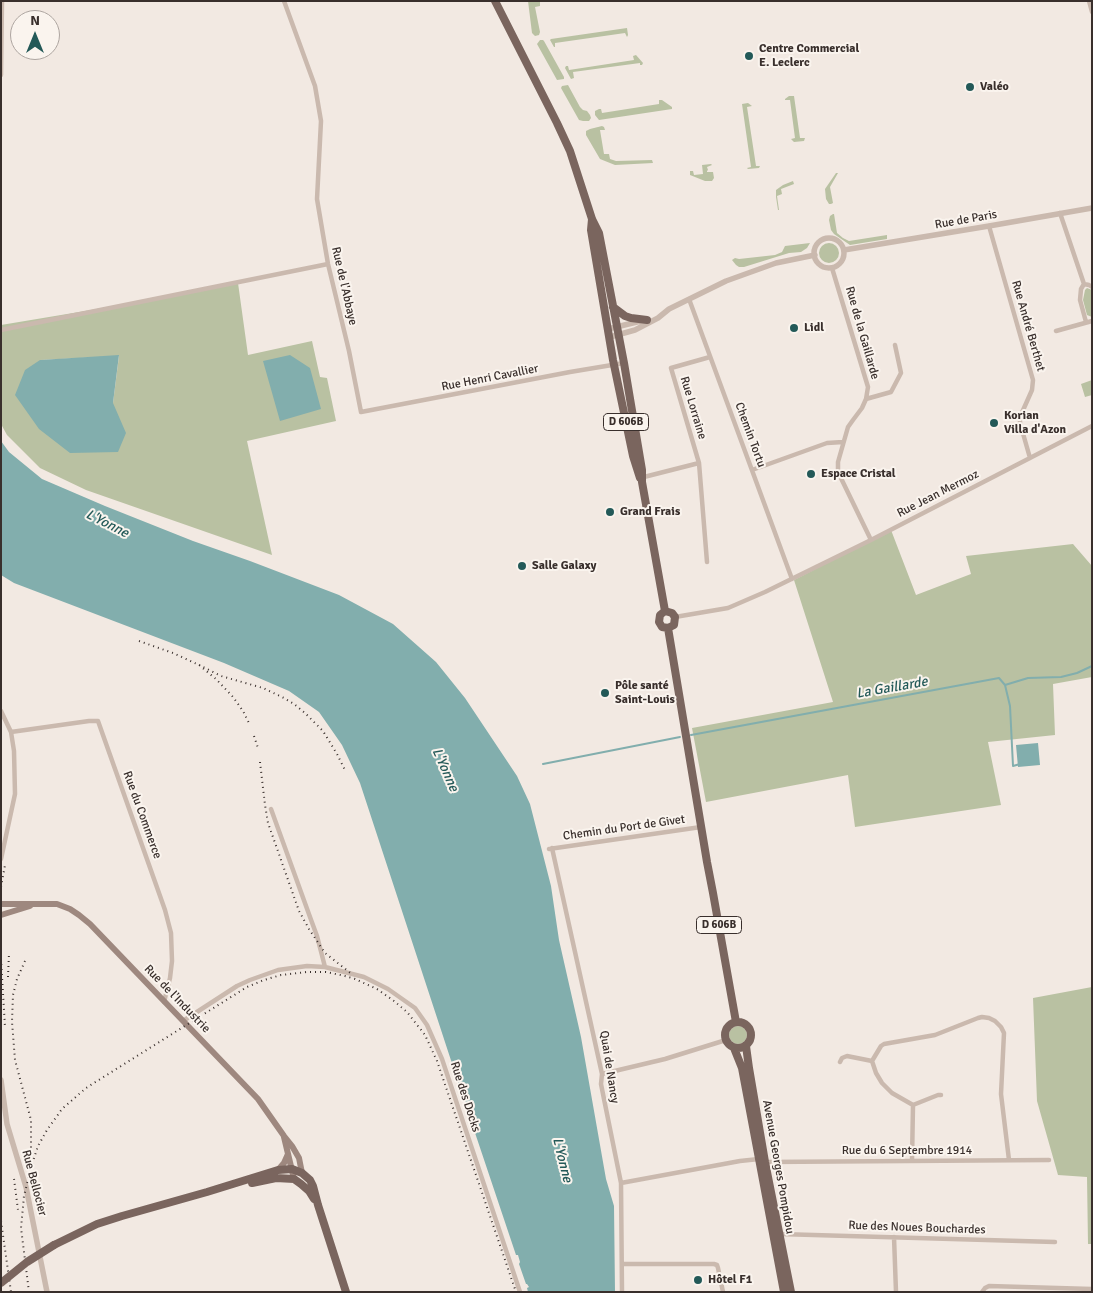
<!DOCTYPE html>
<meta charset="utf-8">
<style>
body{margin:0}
#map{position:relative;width:1093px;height:1293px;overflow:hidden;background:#f2e9e2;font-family:Signika,sans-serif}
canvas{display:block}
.frame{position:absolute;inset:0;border:2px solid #392f2c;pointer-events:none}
.north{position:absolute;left:10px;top:10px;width:50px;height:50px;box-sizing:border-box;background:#faf4ee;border:1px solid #ada5a0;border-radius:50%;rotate:0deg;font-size:14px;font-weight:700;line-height:20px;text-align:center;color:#392f2c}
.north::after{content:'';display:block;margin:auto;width:18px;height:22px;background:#235958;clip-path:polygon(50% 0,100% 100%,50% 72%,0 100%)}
</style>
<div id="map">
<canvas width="1093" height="1293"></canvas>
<div class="frame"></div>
<div class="north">N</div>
</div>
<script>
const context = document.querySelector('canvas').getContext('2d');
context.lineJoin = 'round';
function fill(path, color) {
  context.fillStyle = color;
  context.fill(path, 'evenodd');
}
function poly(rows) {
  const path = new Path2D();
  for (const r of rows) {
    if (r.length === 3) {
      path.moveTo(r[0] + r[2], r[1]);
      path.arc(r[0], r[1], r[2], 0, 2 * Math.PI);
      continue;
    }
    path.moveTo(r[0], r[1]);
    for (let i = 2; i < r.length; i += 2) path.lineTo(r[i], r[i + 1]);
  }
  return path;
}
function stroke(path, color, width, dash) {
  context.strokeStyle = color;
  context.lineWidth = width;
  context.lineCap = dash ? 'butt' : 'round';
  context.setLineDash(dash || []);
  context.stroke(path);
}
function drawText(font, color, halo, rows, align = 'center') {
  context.font = font + ' Signika,sans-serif';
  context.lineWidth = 4;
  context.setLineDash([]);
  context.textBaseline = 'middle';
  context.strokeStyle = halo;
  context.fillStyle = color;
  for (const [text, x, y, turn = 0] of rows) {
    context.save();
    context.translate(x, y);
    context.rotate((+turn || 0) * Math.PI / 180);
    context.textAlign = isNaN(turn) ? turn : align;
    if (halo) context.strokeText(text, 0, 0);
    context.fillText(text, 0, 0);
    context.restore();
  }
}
fill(poly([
 [528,1,543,1,540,2,540,6,535,7,540,32,539,35,535,36,532,33],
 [627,28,628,35,627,37,625,33,555,43,555,47,554,47,550,40,551,39],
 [540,40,543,40,544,41,564,77,564,79,557,80,537,44],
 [636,55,643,63,642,65,640,65,640,63,573,72,574,78,571,79,565,68,566,66,568,66,569,70,634,60,633,56],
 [568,85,580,107,583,110,587,111,590,115,591,118,589,121,583,121,579,120,561,88,562,86],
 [789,96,794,96,800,138,805,138,804,141,794,142,791,139,795,138,790,100,785,100,785,99],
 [659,100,662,100,672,107,672,109,599,120,595,115,595,111,599,109,601,109,602,113,659,104],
 [748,103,752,106,747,107,756,166,760,166,759,168,748,169,747,168,751,167,742,104],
 [602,126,604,127,605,130,600,130,604,154,609,154,610,159,616,161,652,160,653,163,615,165,600,159,586,135,586,131,590,129],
 [711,164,712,165,707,167,708,170,707,171,707,172,713,172,714,178,712,181,705,181,690,175,690,171,693,171,694,175,703,174,702,165],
 [836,173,838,173,830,187,833,203,831,204,829,204,826,199,825,189],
 [793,181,794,184,781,189,782,194,777,196,779,210,778,210,776,197,776,190,783,185],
 [833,214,834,214,837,233,843,238,849,241,887,235,887,239,850,245,834,234,831,230,829,220,830,216],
 [810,243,807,248,801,252,789,253,744,267,739,267,736,265,732,260,735,258,739,259,775,255,782,252,785,246],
 [829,253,10],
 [238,283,248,355,312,341,320,377,327,378,336,421,247,441,272,555,86,490,40,468,7,435,1,424,1,325,91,310],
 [119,356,113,403,40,360],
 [1087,288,1092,290,1092,317,1087,315,1083,300,1085,290],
 [1092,380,1092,395,1085,397,1081,384],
 [891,530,916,595,971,574,966,556,1073,544,1092,566,1092,677,1053,684,1055,735,988,742,1001,805,855,827,848,775,706,802,692,728,833,702,794,580],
 [1092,987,1092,1244,1088,1244,1087,1177,1058,1175,1037,1101,1033,998],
 [738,1035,9]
]), '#b9c1a2');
fill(poly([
 [119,355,113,403,126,433,118,452,70,453,39,429,15,395,25,370,40,360],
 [290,355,310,368,321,409,280,421,263,361],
 [1,441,9,452,42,479,105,506,193,541,250,561,339,595,393,624,436,662,465,698,517,776,530,804,551,886,559,940,581,1037,606,1179,614,1206,615,1292,528,1292,527,1288,529,1287,527,1284,526,1284,519,1264,520,1262,518,1255,516,1255,464,1100,360,783,342,745,319,712,289,691,224,663,14,583,1,575],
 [1038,743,1040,765,1018,767,1016,745]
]), '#82aead');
stroke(poly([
 [1005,685,1010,706,1013,766,1020,764],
 [691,735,999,678,1005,685,1028,678,1061,677,1077,673,1092,666],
 [543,764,680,737]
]), '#82aead', 2);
stroke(poly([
 [284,1,315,86,321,121,317,199,328,264,349,351,361,412,570,372,624,363],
 [1089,1,1092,12],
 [1,75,2,1],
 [1060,213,1084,284],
 [989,226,1033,380,1032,390,1020,417,1020,423,1030,458],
 [832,268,868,387,866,399,862,408,853,420,848,427,838,462,838,472,871,540],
 [689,299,792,579],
 [1086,322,1080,300,1081,289,1084,284,1089,285,1092,287],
 [1,330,328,264],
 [1056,331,1092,321],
 [866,399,891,392,901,373,895,345],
 [752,470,827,443,843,442],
 [640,478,699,463],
 [707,562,699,463,671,368,710,357],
 [675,617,728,608,765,592,871,540,1092,426],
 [1,711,11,732,14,751,15,794,1,859],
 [11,732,89,721,98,721,165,910,171,933,172,961,170,978,164,1002],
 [271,809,310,917,317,936,325,967],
 [552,848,602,1074,601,1084,605,1104,621,1183,622,1292],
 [549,849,701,827],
 [183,1021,237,986,250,980,278,970,307,966,325,967,364,977,388,989,415,1008,427,1025,442,1059,520,1292],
 [840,1062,842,1058,847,1056,872,1061],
 [602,1074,665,1059,726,1040],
 [913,1105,938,1095,941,1095],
 [912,1161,913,1105,892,1093,882,1083,876,1073,872,1061,881,1046,884,1044,935,1035,978,1018,982,1017,989,1018,995,1021,1001,1027,1004,1033,1001,1094,1009,1160],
 [765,1162,1049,1160],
 [621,1183,740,1161,759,1159],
 [779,1234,1055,1242],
 [894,1237,896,1292],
 [622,1264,714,1264,717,1265,718,1268,723,1292],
 [982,1292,985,1288,989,1286,1092,1289]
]), '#cab9ae', 4.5);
stroke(poly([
 [829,253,15],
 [844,250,989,226,1092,208],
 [608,329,641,321],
 [610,337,635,330,658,318,669,309,726,281,776,263,815,255],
 [1,1080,7,1124,26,1187,47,1292]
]), '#cab9ae', 5.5);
stroke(poly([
 [1,904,57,904,70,909,79,915,90,924,258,1099,284,1136,292,1146,299,1158,302,1173],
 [1,915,30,906],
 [284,1137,294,1179],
 [278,1170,284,1163,288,1154]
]), '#9e887f', 6);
stroke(poly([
 [495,1,557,123,570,151,592,219,599,233,624,363,642,470,642,482,665,611],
 [592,219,591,230,613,360,633,456,640,478],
 [613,307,625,316,631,318,647,320],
 [665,611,672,613,675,617,674,625,668,628],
 [665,611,660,615,659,622,662,627,668,628],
 [668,628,707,862,713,893,736,1022],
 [738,1035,13],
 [746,1046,749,1068,765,1162,791,1292],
 [734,1048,742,1068,784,1292],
 [252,1183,276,1178,294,1179,301,1184,309,1191,314,1199],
 [54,1245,97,1224,122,1216,207,1192,278,1170,292,1169,302,1173,310,1180,313,1186,318,1205,346,1292]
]), '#7a655e', 8);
stroke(poly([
 [139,641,173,653,199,665,216,679,233,697,243,711,249,723],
 [199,665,221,676,263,688,284,698,294,704,305,713,323,731,337,754,346,772],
 [254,736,258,748],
 [260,762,265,805,268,823,299,911,309,929,325,953,353,975],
 [1,887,5,865],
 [1,959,5,1027],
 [25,961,17,979,13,995,12,1022,15,1060,31,1120,31,1156],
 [8,977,9,953],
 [14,1179,18,1210],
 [1,1221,11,1292],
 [29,1292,21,1228,24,1196,32,1164,38,1146,47,1130,62,1109,86,1088,247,987,264,980,281,975,307,972,326,972,345,976,355,979,377,989,394,1001,407,1012,425,1035,437,1061,516,1292]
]), '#392f2c', 2, [1, 4]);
stroke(poly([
 [1,1283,27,1262,54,1245]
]), '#7a655e', 8);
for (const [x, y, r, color] of [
 [749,56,5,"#235958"],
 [970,87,5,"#235958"],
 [794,328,5,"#235958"],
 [994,423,5,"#235958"],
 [811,474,5,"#235958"],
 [610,512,5,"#235958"],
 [522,566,5,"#235958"],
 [605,693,5,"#235958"],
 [698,1280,5,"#235958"]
]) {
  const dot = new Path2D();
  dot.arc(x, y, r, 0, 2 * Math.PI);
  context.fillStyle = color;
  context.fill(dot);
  stroke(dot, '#faf4ee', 2);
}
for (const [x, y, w] of [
 [626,422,45],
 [719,925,45]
]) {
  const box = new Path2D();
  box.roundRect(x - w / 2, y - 8.5, w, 17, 4);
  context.fillStyle = '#faf4ee';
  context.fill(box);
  stroke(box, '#392f2c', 1);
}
drawText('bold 11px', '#392f2c', null, [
 ["D 606B",626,422],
 ["D 606B",719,925]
]);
drawText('bold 12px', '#392f2c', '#faf4ee', [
 ["Centre Commercial",759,49],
 ["E. Leclerc",759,63],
 ["Valéo",980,87],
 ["Lidl",804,328],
 ["Korian",1004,416],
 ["Villa d'Azon",1004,430],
 ["Espace Cristal",821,474],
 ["Grand Frais",620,512],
 ["Salle Galaxy",532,566],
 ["Pôle santé",615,686],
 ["Saint-Louis",615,700],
 ["Hôtel F1",708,1280]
], 'left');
drawText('12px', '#392f2c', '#faf4ee', [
 ["Rue de Paris",966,220,-10],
 ["Rue de l'Abbaye",344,286,77],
 ["Rue André Berthet",1028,326,74],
 ["Rue de la Gaillarde",862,333,74],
 ["Rue Henri Cavallier",490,378,-11],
 ["Rue Lorraine",693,408,73],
 ["Chemin Tortu",750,435,70],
 ["Rue Jean Mermoz",938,494,-27],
 ["Rue du Commerce",142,815,70],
 ["Chemin du Port de Givet",624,828,-8],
 ["Rue de l'Industrie",177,999,46],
 ["Quai de Nancy",609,1067,81],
 ["Rue des Docks",465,1097,72],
 ["Rue du 6 Septembre 1914",907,1151],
 ["Avenue Georges Pompidou",778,1167,80],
 ["Rue Bellocier",34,1183,75],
 ["Rue des Noues Bouchardes",917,1228,2]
]);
drawText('italic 14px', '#235958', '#faf4ee', [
 ["L'Yonne",107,524,27],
 ["La Gaillarde",892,688,-10],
 ["L'Yonne",445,770,66],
 ["L'Yonne",562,1160,76]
]);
</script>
